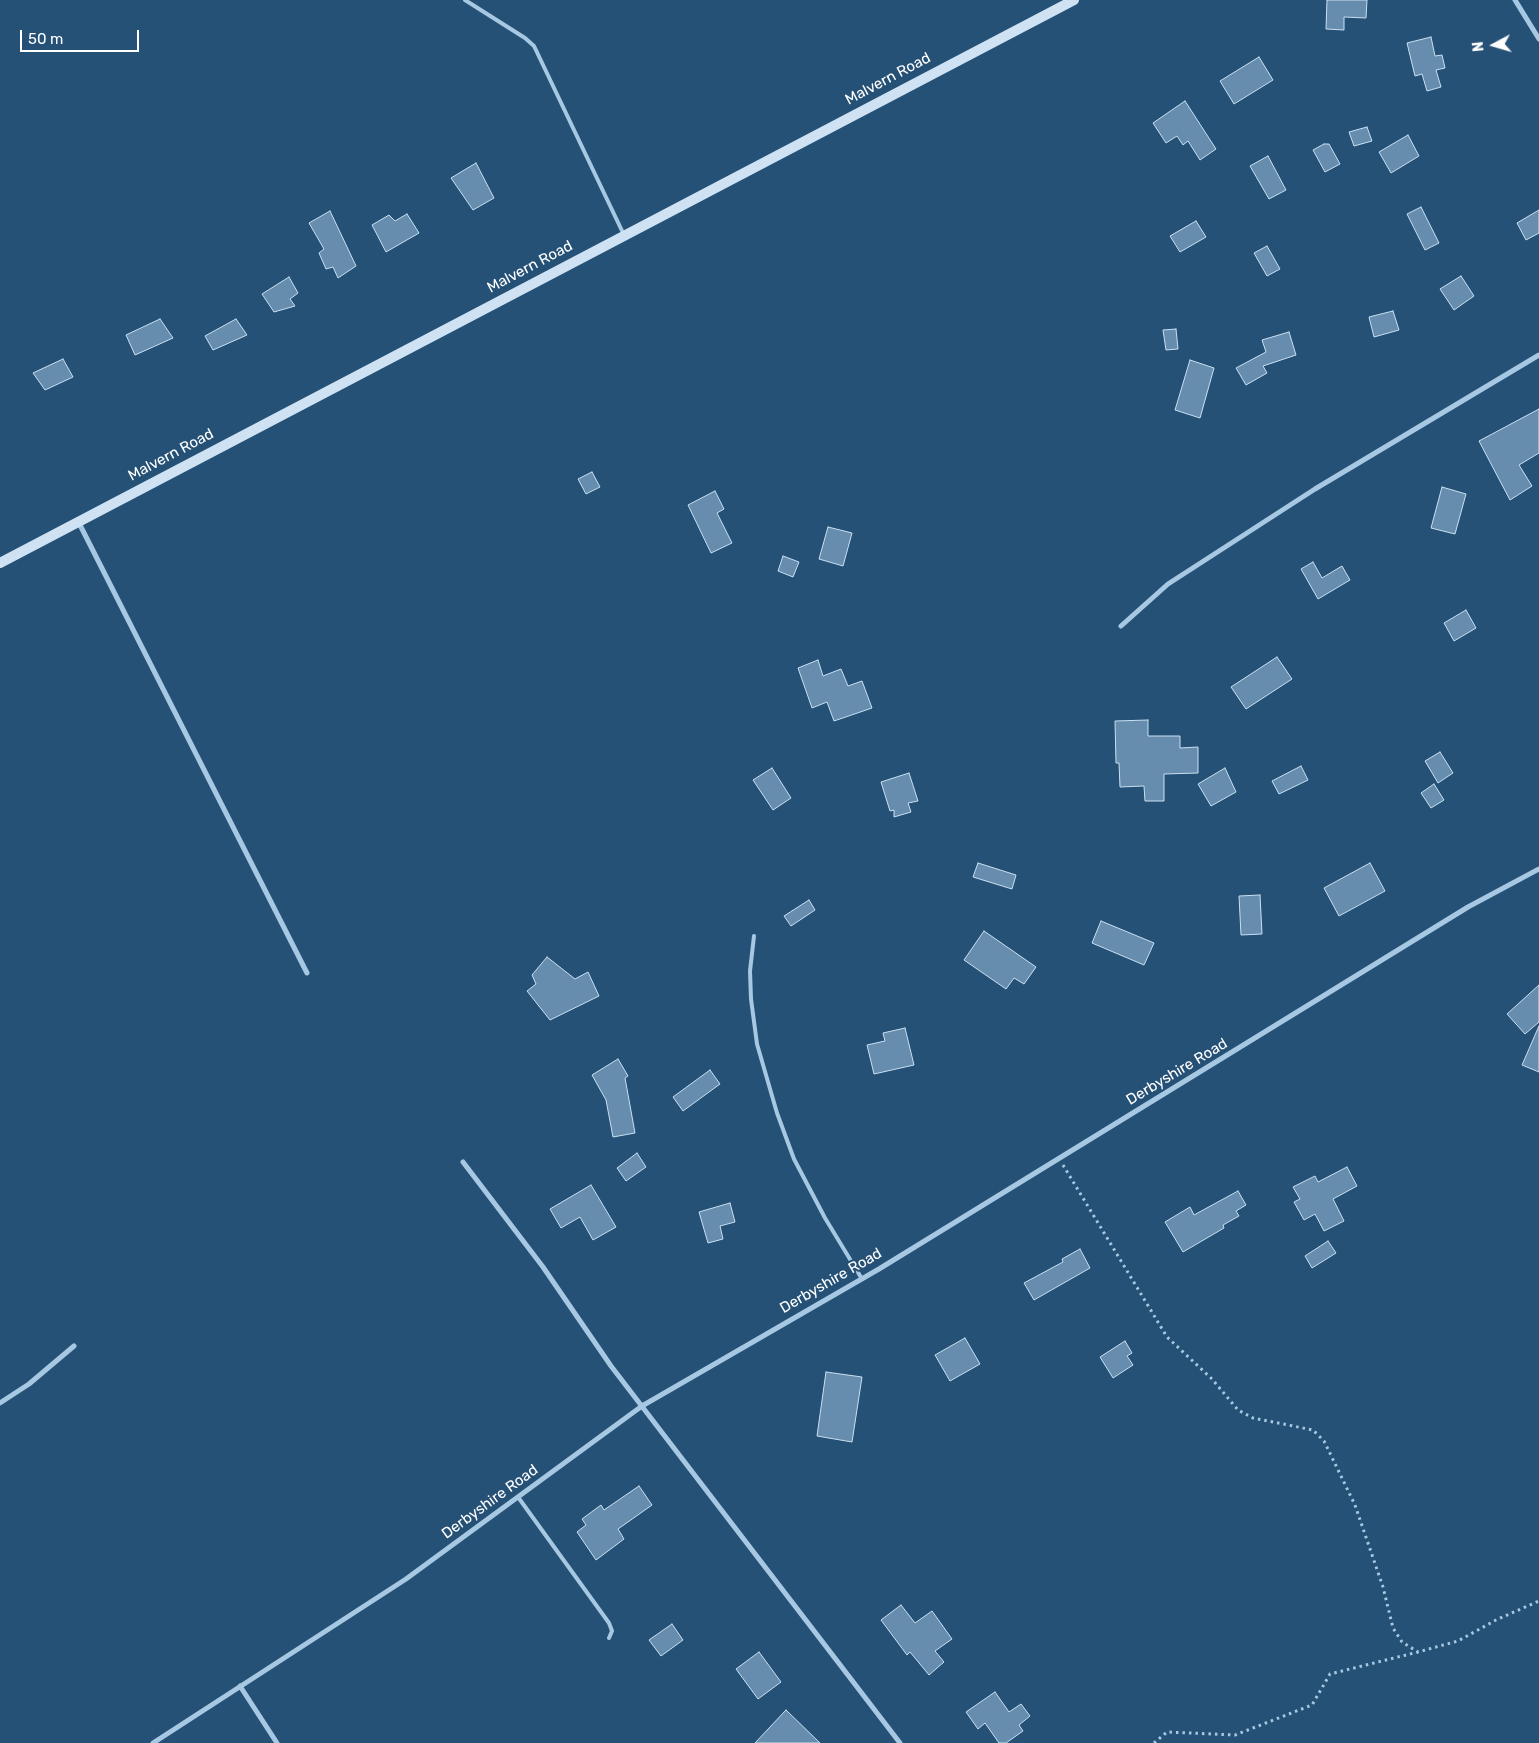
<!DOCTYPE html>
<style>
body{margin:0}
#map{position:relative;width:1539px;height:1743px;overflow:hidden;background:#265176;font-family:Rubik,sans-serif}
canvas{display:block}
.north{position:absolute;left:1469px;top:20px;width:50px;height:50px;-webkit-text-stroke:4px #265176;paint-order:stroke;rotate:264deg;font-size:14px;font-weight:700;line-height:20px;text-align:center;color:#fff}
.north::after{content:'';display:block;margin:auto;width:18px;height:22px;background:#fff;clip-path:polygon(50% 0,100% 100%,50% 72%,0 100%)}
.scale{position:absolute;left:20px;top:30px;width:119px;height:22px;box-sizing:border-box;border:2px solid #fff;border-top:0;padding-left:6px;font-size:15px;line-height:18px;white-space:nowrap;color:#fff;-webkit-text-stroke:4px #265176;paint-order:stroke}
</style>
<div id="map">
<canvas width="1539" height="1743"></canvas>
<div class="north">N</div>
<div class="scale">50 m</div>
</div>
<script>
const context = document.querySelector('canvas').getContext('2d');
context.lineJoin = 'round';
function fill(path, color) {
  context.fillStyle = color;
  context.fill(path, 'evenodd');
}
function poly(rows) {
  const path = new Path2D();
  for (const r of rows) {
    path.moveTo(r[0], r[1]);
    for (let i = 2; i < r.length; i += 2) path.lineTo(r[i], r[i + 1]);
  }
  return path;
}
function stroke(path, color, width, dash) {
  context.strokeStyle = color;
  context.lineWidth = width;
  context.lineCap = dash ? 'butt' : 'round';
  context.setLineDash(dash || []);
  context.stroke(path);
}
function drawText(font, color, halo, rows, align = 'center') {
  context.font = font + ' Rubik,sans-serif';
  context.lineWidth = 4;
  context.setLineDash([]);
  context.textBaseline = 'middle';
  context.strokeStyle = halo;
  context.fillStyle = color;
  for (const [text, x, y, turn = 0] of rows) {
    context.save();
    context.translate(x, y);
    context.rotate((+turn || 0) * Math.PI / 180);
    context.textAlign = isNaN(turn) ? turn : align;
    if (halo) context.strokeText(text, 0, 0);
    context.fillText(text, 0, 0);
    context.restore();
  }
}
const building = poly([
 [1327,0,1367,0,1366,18,1344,17,1344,30,1326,29,1327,0],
 [1431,37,1435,56,1442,55,1445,68,1436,70,1441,87,1427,91,1422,74,1415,76,1407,43,1431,37],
 [1259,57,1273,80,1234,104,1220,81,1259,57],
 [1185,101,1216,149,1200,160,1188,141,1183,145,1177,136,1166,143,1153,123,1185,101],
 [1367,127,1372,141,1354,146,1349,132,1367,127],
 [1408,135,1419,156,1391,173,1379,152,1408,135],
 [1324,144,1329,144,1340,164,1325,172,1313,150,1324,144],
 [1268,156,1286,190,1269,199,1250,166,1268,156],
 [476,163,494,198,473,210,451,178,476,163],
 [1421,207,1439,243,1425,250,1407,214,1421,207],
 [1539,210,1539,233,1526,240,1517,223,1539,210],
 [330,211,356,266,338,278,333,267,326,269,319,253,324,249,309,223,330,211],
 [407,214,419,233,386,252,372,225,389,215,395,221,407,214],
 [1196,221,1206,237,1180,252,1170,236,1196,221],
 [1267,246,1280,269,1267,276,1254,253,1267,246],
 [1461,276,1474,296,1454,310,1440,289,1461,276],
 [289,277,298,293,290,299,295,306,274,312,262,294,289,277],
 [1393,311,1399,330,1374,337,1369,317,1393,311],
 [160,319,173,338,135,355,126,335,160,319],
 [236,319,247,335,213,350,205,336,236,319],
 [1176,329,1178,349,1166,350,1163,330,1176,329],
 [1289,332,1296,355,1263,366,1267,373,1246,385,1236,368,1266,352,1262,340,1289,332],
 [63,359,73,377,45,390,33,373,63,359],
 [1190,360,1214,368,1200,418,1175,410,1190,360],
 [1539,409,1539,453,1519,465,1532,486,1510,500,1479,441,1539,409],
 [592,472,600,487,586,494,578,479,592,472],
 [1442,487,1466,494,1455,534,1431,528,1442,487],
 [715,491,724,509,717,513,732,543,711,553,688,505,715,491],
 [828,527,852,533,843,566,819,559,828,527],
 [783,556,799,562,793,577,778,571,783,556],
 [1313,562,1322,578,1342,566,1350,580,1318,599,1301,569,1313,562],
 [1466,610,1476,628,1454,641,1444,623,1466,610],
 [1277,657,1292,679,1246,709,1231,687,1277,657],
 [818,660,823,676,841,669,848,686,862,681,872,708,834,721,827,702,812,708,798,668,818,660],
 [1148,720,1148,736,1180,736,1180,748,1198,747,1198,773,1164,774,1164,801,1145,801,1144,786,1120,787,1119,763,1116,763,1115,721,1148,720],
 [1440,752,1453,773,1438,783,1425,761,1440,752],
 [1301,766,1308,780,1279,794,1272,781,1301,766],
 [772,768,791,798,773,810,753,780,772,768],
 [1225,768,1236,792,1211,806,1198,784,1225,768],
 [909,773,918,801,908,803,911,812,894,817,894,810,890,811,881,782,909,773],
 [1434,784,1444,800,1431,808,1421,793,1434,784],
 [978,863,1016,875,1012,889,973,877,978,863],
 [1370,863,1385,891,1339,916,1324,888,1370,863],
 [1260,895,1262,934,1241,935,1239,896,1260,895],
 [809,900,815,910,791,926,784,916,809,900],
 [1101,921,1154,943,1144,965,1092,943,1101,921],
 [984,931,1036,967,1024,984,1014,978,1006,989,964,960,984,931],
 [547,957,575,979,588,972,599,996,550,1020,527,991,536,984,532,975,547,957],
 [1539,985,1539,1022,1525,1034,1507,1014,1539,985],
 [1539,1026,1539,1072,1522,1065,1539,1026],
 [905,1028,914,1065,874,1074,867,1045,885,1041,883,1033,905,1028],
 [618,1059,628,1076,625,1078,635,1133,613,1137,606,1100,592,1075,618,1059],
 [710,1070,720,1084,683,1111,673,1097,710,1070],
 [637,1153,646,1167,626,1181,617,1168,637,1153],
 [1347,1167,1357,1186,1333,1199,1344,1221,1324,1231,1315,1214,1304,1220,1294,1202,1300,1199,1293,1187,1315,1176,1318,1182,1347,1167],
 [591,1185,616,1227,593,1240,580,1217,561,1228,550,1209,591,1185],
 [1238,1191,1246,1205,1236,1211,1239,1216,1223,1225,1224,1228,1183,1252,1165,1222,1190,1207,1194,1215,1238,1191],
 [730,1203,735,1222,720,1226,723,1239,708,1243,699,1212,730,1203],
 [1328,1241,1336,1253,1312,1268,1305,1256,1328,1241],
 [1080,1249,1090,1268,1034,1300,1024,1283,1063,1262,1062,1259,1080,1249],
 [965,1338,980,1364,950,1381,935,1355,965,1338],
 [1125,1341,1132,1353,1127,1356,1133,1365,1113,1378,1100,1357,1125,1341],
 [826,1372,862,1377,852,1442,817,1436,826,1372],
 [639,1486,652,1505,618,1529,624,1539,596,1560,577,1532,586,1525,582,1519,601,1505,604,1510,639,1486],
 [901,1605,915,1623,932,1611,952,1639,935,1651,944,1662,929,1675,910,1652,907,1655,881,1620,901,1605],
 [672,1624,683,1640,661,1656,649,1640,672,1624],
 [759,1652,781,1682,758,1699,736,1669,759,1652],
 [995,1692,1009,1712,1021,1704,1030,1716,1019,1725,1023,1731,1006,1743,999,1743,985,1723,978,1729,966,1712,995,1692],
 [786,1710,820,1743,755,1743,786,1710]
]);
fill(building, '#668dad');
stroke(building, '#c9e0f2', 1);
stroke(poly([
 [1063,1165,1167,1337,1212,1379,1238,1410,1253,1418,1313,1430,1324,1441,1355,1505,1383,1587,1393,1628,1402,1642,1418,1652,1458,1641,1496,1620,1539,1601],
 [1154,1743,1167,1732,1235,1735,1312,1705,1330,1674,1418,1652]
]), '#a7c8e2', 3, [2.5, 4]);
stroke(poly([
 [465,0,525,38,534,46,624,235],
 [754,936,750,971,751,999,757,1044,777,1113,794,1159,825,1218,862,1279],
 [518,1497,609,1623,612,1631,609,1638]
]), '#a7c8e2', 4);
stroke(poly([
 [1515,0,1539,39],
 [78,521,307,973],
 [1121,626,1168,584,1315,489,1539,355],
 [463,1162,543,1267,611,1366,900,1743],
 [0,1403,29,1384,74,1346],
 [240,1686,277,1743],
 [153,1743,406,1579,642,1406,879,1269,1468,907,1539,869]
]), '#a7c8e2', 5);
stroke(poly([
 [0,563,1074,0]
]), '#cfe2f3', 10);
drawText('15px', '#fff', '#265176', [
 ["Malvern Road",888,79,-28],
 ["Malvern Road",530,267,-28],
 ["Malvern Road",171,455,-28],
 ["Derbyshire Road",1177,1072,-31],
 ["Derbyshire Road",831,1281,-30],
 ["Derbyshire Road",490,1502,-36]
]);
</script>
